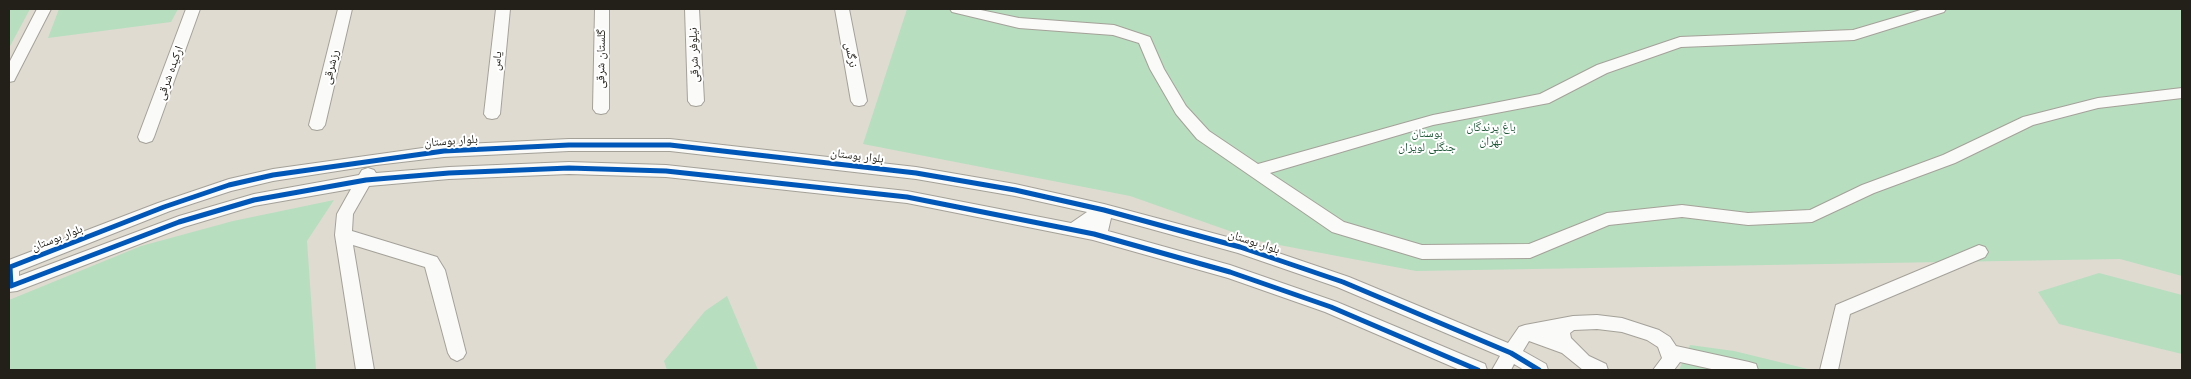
<!DOCTYPE html>
<meta charset="utf-8">
<style>
body{margin:0}
#map{position:relative;width:2191px;height:379px;overflow:hidden;background:#dfdbd1;font-family:Montserrat,sans-serif}
canvas{display:block}
.frame{position:absolute;inset:0;border:10px solid #222019;pointer-events:none}
</style>
<div id="map">
<canvas width="2191" height="379"></canvas>
<div class="frame"></div>
</div>
<script>
const context = document.querySelector('canvas').getContext('2d');
context.lineJoin = 'round';
function fill(path, color) {
  context.fillStyle = color;
  context.fill(path, 'evenodd');
}
function poly(rows) {
  const path = new Path2D();
  for (const r of rows) {
    path.moveTo(r[0], r[1]);
    for (let i = 2; i < r.length; i += 2) path.lineTo(r[i], r[i + 1]);
  }
  return path;
}
function stroke(path, color, width, dash) {
  context.strokeStyle = color;
  context.lineWidth = width;
  context.lineCap = dash ? 'butt' : 'round';
  context.setLineDash(dash || []);
  context.stroke(path);
}
function drawText(font, color, halo, rows, align = 'center') {
  context.font = font + ' Montserrat,"Noto Naskh Arabic",sans-serif';
  context.lineWidth = 4;
  context.setLineDash([]);
  context.textBaseline = 'middle';
  context.strokeStyle = halo;
  context.fillStyle = color;
  for (const [text, x, y, turn = 0] of rows) {
    context.save();
    context.translate(x, y);
    context.rotate((+turn || 0) * Math.PI / 180);
    context.textAlign = isNaN(turn) ? turn : align;
    if (halo) context.strokeText(text, 0, 0);
    context.fillText(text, 0, 0);
    context.restore();
  }
}
fill(poly([
 [9,9,30,9,9,48],
 [59,9,178,9,171,22,48,38],
 [907,9,2182,9,2182,276,2120,259,1416,271,1258,241,1130,196,863,144],
 [334,200,307,241,316,370,9,370,9,300,141,246,233,221],
 [2099,273,2182,295,2182,354,2059,324,2038,292],
 [727,296,758,370,667,370,664,361,705,311],
 [1690,345,1734,351,1812,370,1679,370]
]), '#b7debf');
const minor = poly([
 [37,9,51,9,16,77,14,81,9,82,9,63,37,9],
 [186,9,200,9,154,137,152,141,146,143,140,141,138,137,186,9],
 [338,9,352,9,325,125,322,129,317,130,312,129,309,125,338,9],
 [496,9,510,9,500,114,497,118,492,119,487,118,484,114,496,9],
 [595,9,609,9,609,109,606,113,601,114,596,113,593,109,595,9],
 [685,9,699,9,704,101,701,105,696,106,691,105,688,101,685,9],
 [835,9,849,9,867,101,864,105,859,106,854,105,851,101,835,9],
 [950,9,976,9,1019,18,1114,25,1150,37,1164,69,1186,106,1209,131,1258,164,1433,115,1540,94,1597,65,1680,37,1853,30,1924,9,1946,9,1944,12,1854,40,1681,47,1607,73,1549,103,1433,125,1270,173,1344,222,1422,245,1529,244,1607,213,1682,205,1748,213,1810,210,1862,185,1943,155,2023,117,2098,98,2182,88,2182,98,2098,108,2033,125,1955,163,1874,193,1812,222,1748,225,1682,217,1609,225,1530,258,1422,259,1332,232,1197,139,1176,114,1150,69,1139,43,1113,35,1019,28,952,12,950,9],
 [569,139,670,139,916,167,1015,184,1104,204,1246,242,1349,277,1508,343,1519,327,1525,325,1573,316,1597,315,1622,318,1659,330,1670,337,1676,346,1749,362,1756,364,1758,370,1716,370,1680,362,1674,370,1653,370,1662,358,1658,347,1647,340,1622,332,1597,329,1574,330,1570,333,1571,338,1589,356,1606,364,1608,370,1583,370,1562,353,1529,341,1523,351,1546,364,1548,370,1524,370,1514,364,1511,370,1492,370,1500,356,1337,287,1238,253,1111,218,1108,231,1230,265,1337,302,1485,364,1487,370,1460,370,1325,312,1228,278,1093,240,907,203,666,177,569,174,449,179,369,186,353,214,352,231,437,257,445,270,466,353,463,358,457,361,451,358,448,353,425,267,353,245,374,370,356,370,335,235,337,214,351,189,254,206,184,227,17,291,9,292,9,260,158,203,229,179,273,169,444,145,569,139],
 [569,151,670,151,916,179,1015,196,1087,212,1071,223,907,191,666,165,569,162,449,167,376,173,374,170,368,168,362,170,359,175,254,194,179,216,19,276,19,271,170,211,231,191,273,181,376,165,444,157,569,151],
 [1979,245,1985,247,1988,252,1985,257,1850,314,1838,370,1820,370,1836,305,1979,245]
]);
stroke(minor, '#a4a199', 2);
fill(minor, '#fafaf8');
stroke(poly([
 [1478,370,1331,307,1230,272,1094,234,907,197,666,171,569,168,449,173,366,180,254,200,179,222,11,286,10,267,164,207,229,185,273,175,444,151,569,145,670,145,916,173,1015,190,1104,210,1240,247,1343,282,1511,353,1539,370]
]), '#0057b8', 5);
drawText('12px', '#222019', '#fff', [
 ["نیلوفر شرقی",694,55,-92],
 ["نرگس",851,55,79],
 ["گلستان شرقی",601,59,-89],
 ["یاس",497,61,-84],
 ["رزشرقی",331,67,-76],
 ["ارکیده شرقی",170,73,-70],
 ["بلوار بوستان",451,141,-4],
 ["بلوار بوستان",857,156,7],
 ["بلوار بوستان",57,238,-21],
 ["بلوار بوستان",1254,242,18]
]);
drawText('12px', '#1e5838', '#fff', [
 ["باغ پرندگان",1491,127],
 ["تهران",1491,141],
 ["بوستان",1427,133],
 ["جنگلی لویزان",1427,147]
]);
</script>
